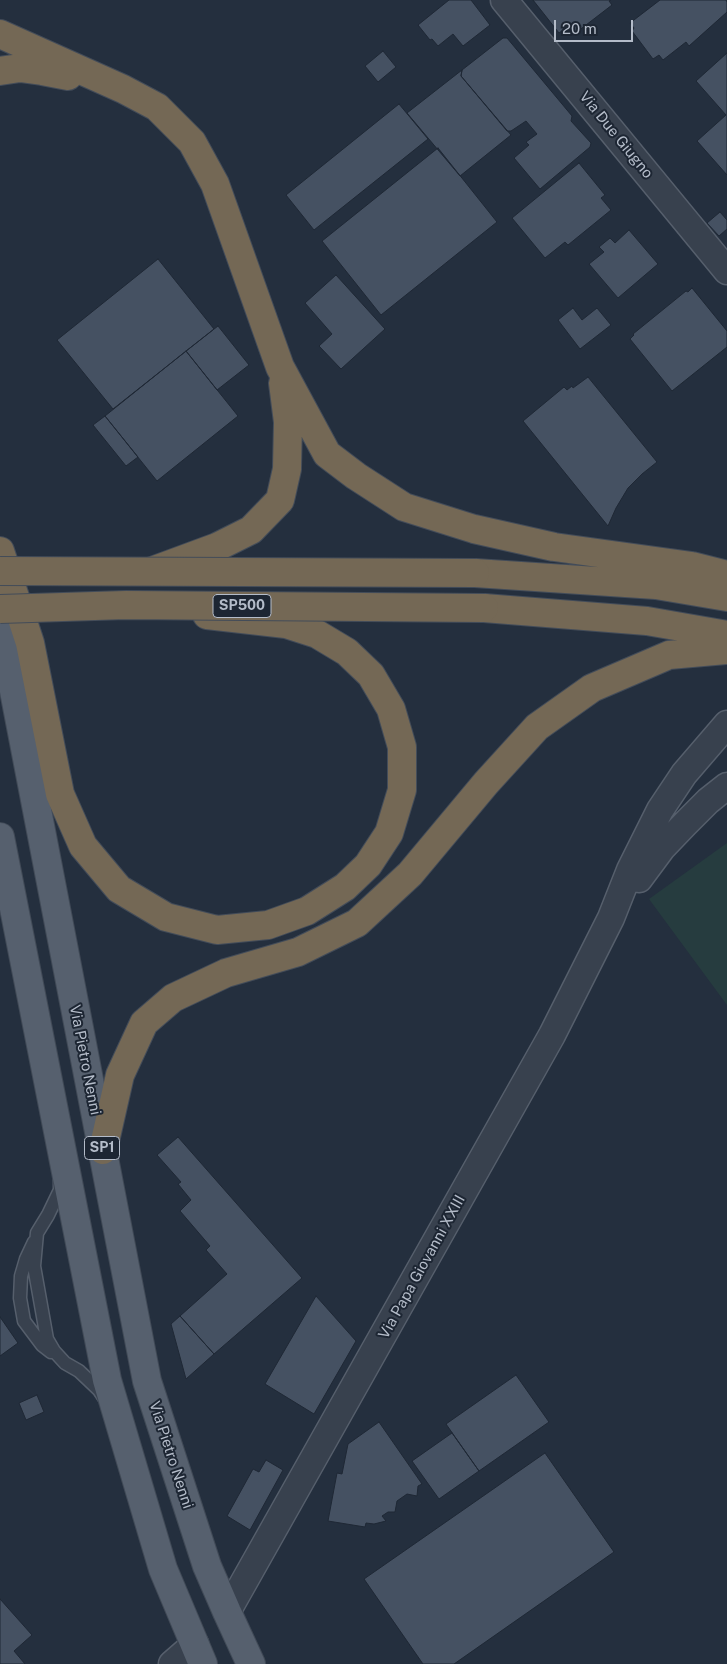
<!DOCTYPE html>
<style>
body{margin:0}
#map{position:relative;width:727px;height:1664px;overflow:hidden;background:#242f3e;font-family:"Public Sans",sans-serif}
canvas{display:block}
.scale{position:absolute;left:554px;top:20px;width:79px;height:22px;box-sizing:border-box;border:2px solid #b4bcc9;border-top:0;padding-left:6px;font-size:15px;line-height:18px;white-space:nowrap;color:#b4bcc9;-webkit-text-stroke:4px #1d2633;paint-order:stroke}
</style>
<div id="map">
<canvas width="727" height="1664"></canvas>
<div class="scale">20 m</div>
</div>
<script>
const context = document.querySelector('canvas').getContext('2d');
context.lineJoin = 'round';
function fill(path, color) {
  context.fillStyle = color;
  context.fill(path, 'evenodd');
}
function poly(rows) {
  const path = new Path2D();
  for (const r of rows) {
    path.moveTo(r[0], r[1]);
    for (let i = 2; i < r.length; i += 2) path.lineTo(r[i], r[i + 1]);
  }
  return path;
}
function stroke(path, color, width, dash) {
  context.strokeStyle = color;
  context.lineWidth = width;
  context.lineCap = dash ? 'butt' : 'round';
  context.setLineDash(dash || []);
  context.stroke(path);
}
function drawText(font, color, halo, rows, align = 'center') {
  context.font = font + ' "Public Sans",sans-serif';
  context.lineWidth = 4;
  context.setLineDash([]);
  context.textBaseline = 'middle';
  context.strokeStyle = halo;
  context.fillStyle = color;
  for (const [text, x, y, turn = 0] of rows) {
    context.save();
    context.translate(x, y);
    context.rotate((+turn || 0) * Math.PI / 180);
    context.textAlign = isNaN(turn) ? turn : align;
    if (halo) context.strokeText(text, 0, 0);
    context.fillText(text, 0, 0);
    context.restore();
  }
}
fill(poly([
 [727,843,727,1005,649,899]
]), '#263c3f');
const building = poly([
 [449,0,471,0,490,25,463,46,453,34,438,46,432,39,430,40,418,25,449,0],
 [533,0,611,0,609,1,612,5,573,35,567,27,559,33,533,0],
 [660,0,726,0,727,2,727,12,689,46,686,42,663,60,659,55,653,59,632,31,634,28,630,23,660,0],
 [503,38,507,38,572,116,571,121,591,143,590,147,540,189,514,158,529,145,526,142,537,134,526,121,511,131,507,131,461,76,462,70,503,38],
 [383,51,396,67,378,82,365,66,383,51],
 [727,53,727,175,697,141,726,115,696,81,727,53],
 [462,70,461,76,511,135,460,176,407,113,462,70],
 [399,104,428,139,314,230,286,195,399,104],
 [438,148,497,222,381,315,322,241,438,148],
 [579,163,605,195,601,198,611,210,568,245,565,242,545,258,512,218,579,163],
 [720,212,727,220,727,229,719,236,707,223,720,212],
 [629,230,658,264,618,298,589,264,604,252,599,247,610,238,615,243,629,230],
 [158,259,214,329,113,409,57,340,158,259],
 [336,275,385,329,341,369,319,346,332,334,305,303,336,275],
 [692,288,727,331,727,347,672,391,630,339,634,335,633,334,686,291,688,292,692,288],
 [573,308,582,320,597,308,611,325,580,349,558,320,573,308],
 [218,326,249,365,217,390,186,351,218,326],
 [186,351,238,416,157,481,105,416,186,351],
 [588,377,657,462,642,474,628,488,616,508,608,526,523,421,564,387,567,390,572,386,573,388,588,377],
 [105,416,138,457,126,466,93,425,105,416],
 [178,1137,302,1278,214,1354,180,1316,227,1274,206,1250,210,1246,180,1211,191,1200,178,1184,181,1182,157,1155,178,1137],
 [316,1296,356,1341,314,1414,265,1384,316,1296],
 [180,1316,214,1354,186,1379,171,1324,180,1316],
 [0,1317,18,1343,0,1356,0,1317],
 [516,1375,549,1422,479,1471,446,1424,516,1375],
 [37,1395,44,1412,26,1420,19,1403,37,1395],
 [379,1422,422,1484,418,1486,417,1496,407,1494,397,1501,395,1512,388,1512,382,1516,386,1521,374,1524,366,1523,365,1527,328,1521,337,1473,342,1474,348,1444,379,1422],
 [452,1433,479,1471,439,1499,412,1461,452,1433],
 [545,1453,614,1552,454,1664,423,1664,364,1579,545,1453],
 [266,1460,283,1470,250,1530,227,1516,253,1469,259,1472,266,1460],
 [0,1599,32,1635,14,1651,25,1664,0,1664,0,1599]
]);
fill(building, '#455162');
stroke(building, '#1f2835', 1);
const lane = poly([
 [60,1180,60,1190,48,1215,37,1233,34,1266,47,1339,54,1351,65,1363,79,1371,99,1390,105,1399],
 [34,1242,26,1259,21,1276,20,1298,24,1321,42,1345,51,1352]
]);
const street = poly([
 [504,0,727,271],
 [639,879,662,848,685,824,708,801,727,786],
 [227,1612,552,1035,611,918,630,870,660,810,684,774,727,724],
 [172,1664,195,1644]
]);
const primary = poly([
 [0,618,147,1381,207,1566,227,1612,251,1664],
 [0,837,107,1380,163,1569,203,1664]
]);
const highway = poly([
 [0,34,123,89,157,107,192,142,215,184,280,367,327,454,356,476,404,507,474,529,554,547,692,566,727,575],
 [0,71,20,68,42,71,68,76],
 [0,551,30,643,60,794,83,846,119,889,166,917,217,930,268,925,307,911,345,887,368,865,389,833,402,790,402,747,391,709,371,675,347,652,317,634,286,624,207,615],
 [152,571,217,547,251,530,280,500,287,469,288,422,283,383],
 [475,573,656,585,727,597],
 [484,608,647,621,727,635],
 [103,1150,120,1075,144,1023,173,998,226,973,298,952,357,923,410,874,486,783,537,727,592,688,669,655,727,650]
]);
stroke(lane, '#565f6c', 15);
stroke(street, '#565f6c', 29);
stroke(primary, '#414a57', 30);
stroke(highway, '#434c59', 30);
stroke(lane, '#38414e', 12);
stroke(street, '#38414e', 26);
stroke(primary, '#56606e', 28);
stroke(highway, '#746855', 28);
const highwayBridge = poly([
 [0,571,475,573],
 [0,609,126,605,484,608]
]);
stroke(highwayBridge, '#434c59', 30, []);
stroke(highwayBridge, '#746855', 28);
for (const [x, y, w] of [
 [242,606,58],
 [102,1148,35]
]) {
  const box = new Path2D();
  box.roundRect(x - w / 2, y - 11.5, w, 23, 4);
  context.fillStyle = '#1d2633';
  context.fill(box);
  stroke(box, '#b4bcc9', 1);
}
drawText('bold 14px', '#b4bcc9', null, [
 ["SP500",242,606],
 ["SP1",102,1148]
]);
drawText('15px', '#b4bcc9', '#1d2633', [
 ["Via Due Giugno",616,135,51],
 ["Via Pietro Nenni",85,1060,79],
 ["Via Papa Giovanni XXIII",422,1267,-61],
 ["Via Pietro Nenni",171,1455,72]
]);
</script>
